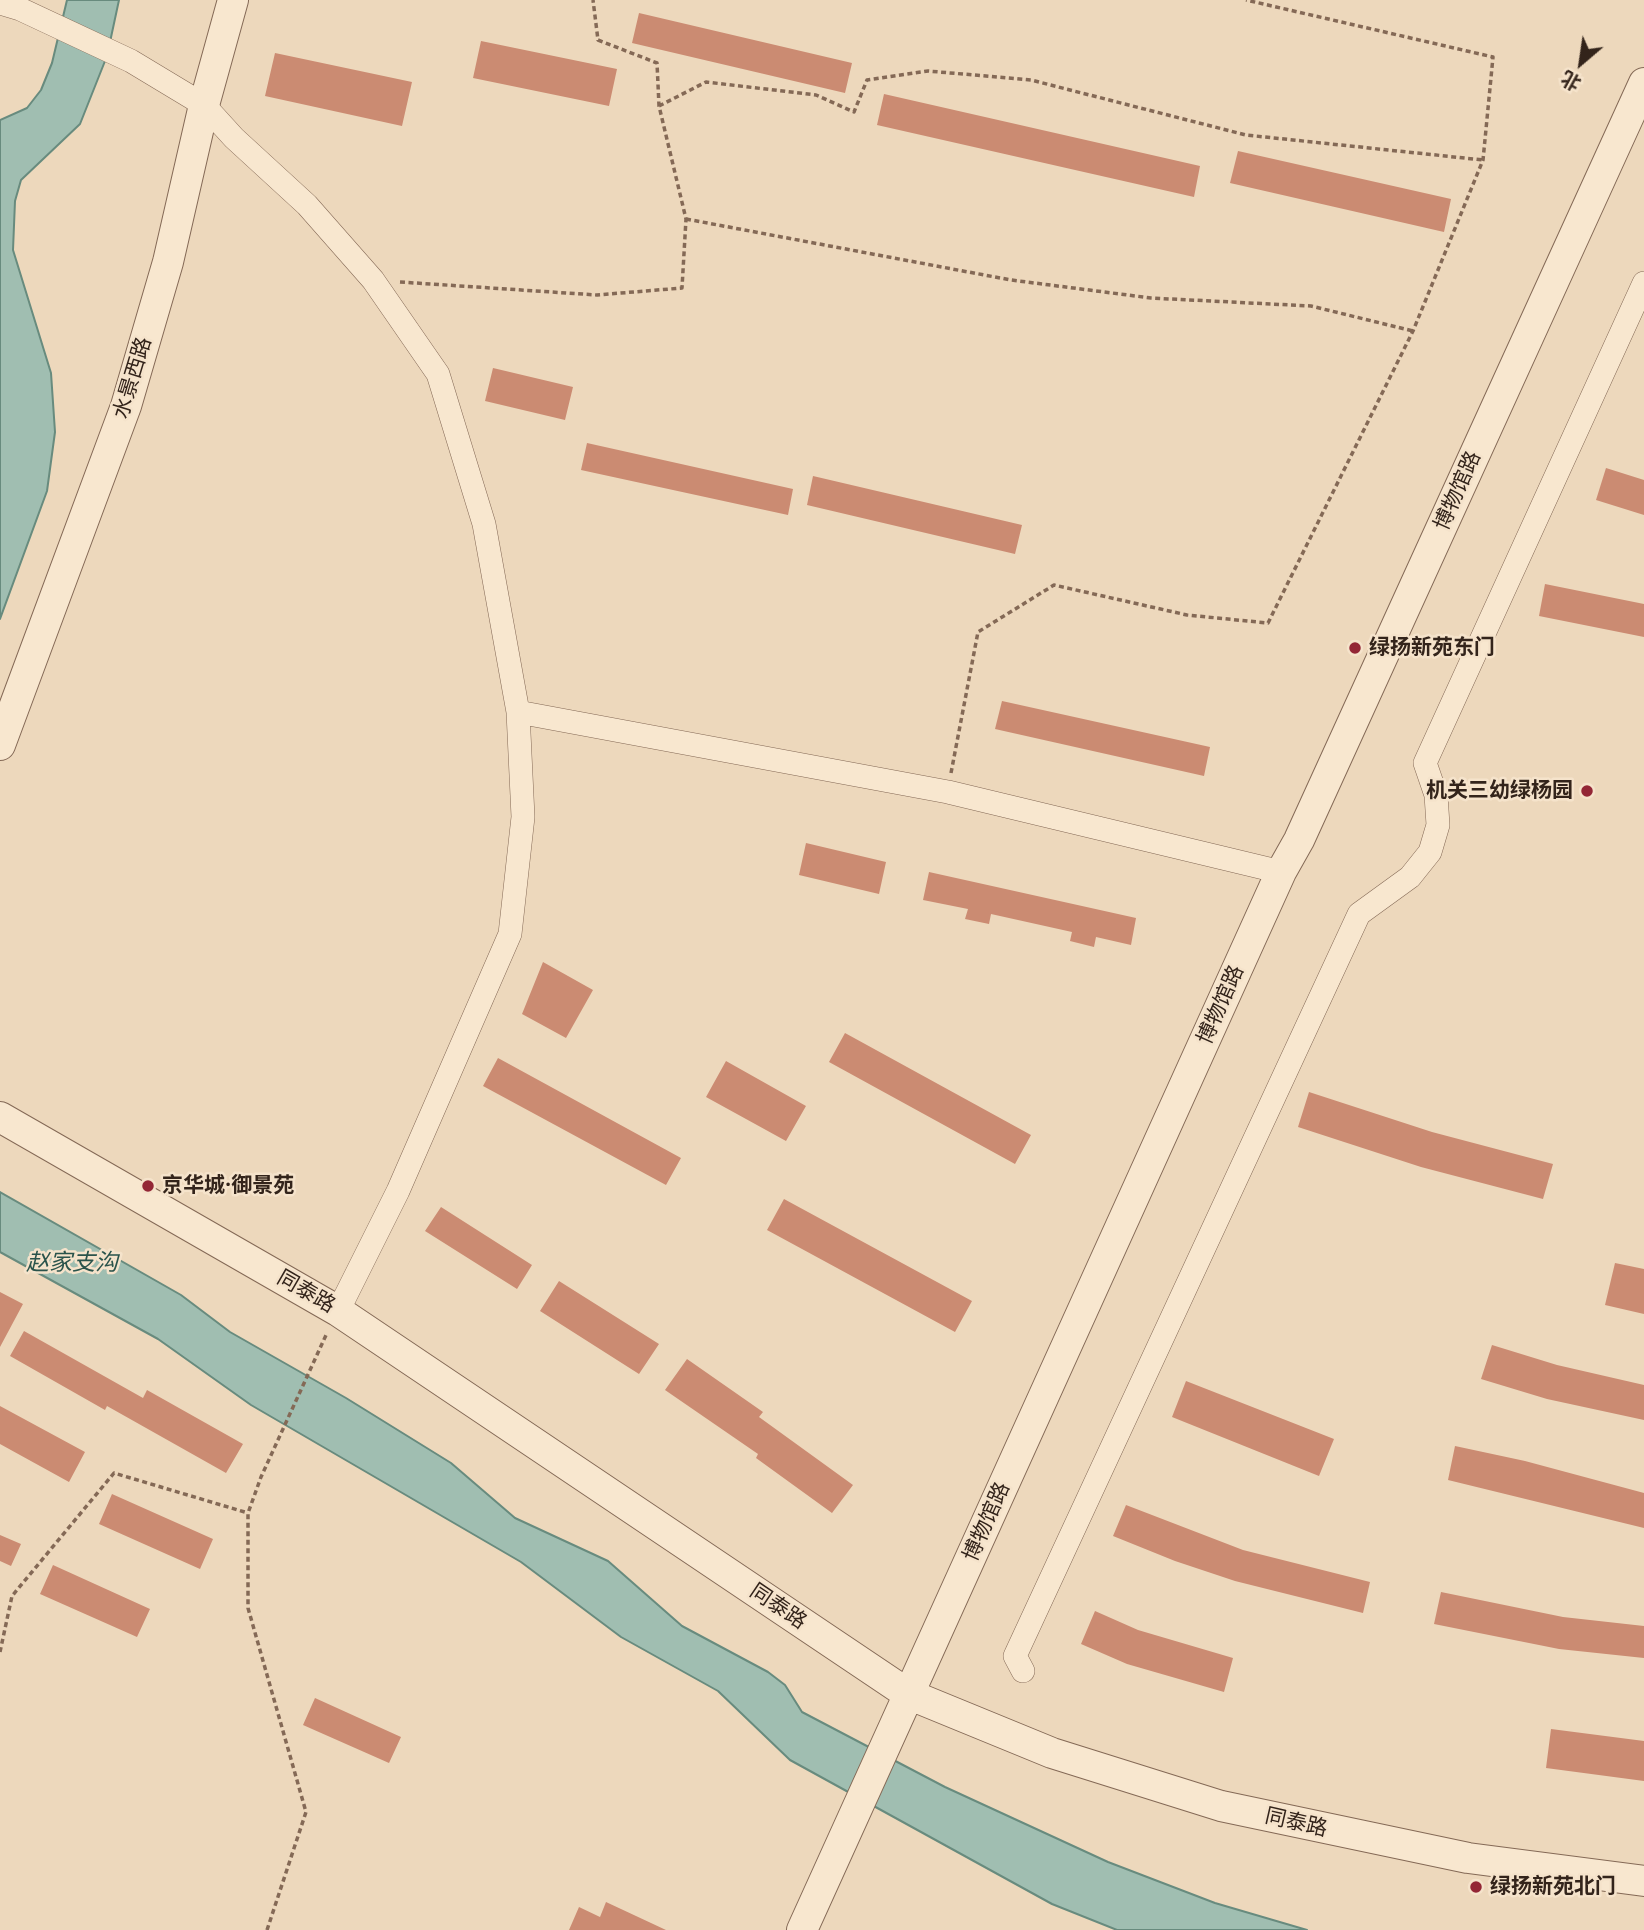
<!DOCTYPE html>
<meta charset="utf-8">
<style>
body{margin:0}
#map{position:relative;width:1644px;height:1930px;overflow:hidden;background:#edd8bc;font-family:"Noto Serif","Noto Sans SC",serif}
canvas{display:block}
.north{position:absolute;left:1546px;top:28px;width:70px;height:70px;-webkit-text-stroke:5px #f5e3cb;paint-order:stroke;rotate:209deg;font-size:19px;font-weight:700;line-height:28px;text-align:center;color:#33241b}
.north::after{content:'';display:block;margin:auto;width:24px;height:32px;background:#33241b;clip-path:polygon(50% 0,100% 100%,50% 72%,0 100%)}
</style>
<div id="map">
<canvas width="1644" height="1930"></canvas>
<div class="north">北</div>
</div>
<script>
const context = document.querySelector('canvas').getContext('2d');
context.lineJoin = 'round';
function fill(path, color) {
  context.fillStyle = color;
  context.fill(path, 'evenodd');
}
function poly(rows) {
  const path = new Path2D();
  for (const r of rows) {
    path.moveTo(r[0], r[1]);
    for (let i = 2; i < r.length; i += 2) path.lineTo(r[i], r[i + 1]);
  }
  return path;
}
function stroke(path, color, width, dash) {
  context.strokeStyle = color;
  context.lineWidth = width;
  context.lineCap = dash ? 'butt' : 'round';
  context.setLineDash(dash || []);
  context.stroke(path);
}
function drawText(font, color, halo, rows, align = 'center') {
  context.font = font + ' "Noto Serif","Noto Sans SC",serif';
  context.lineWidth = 5;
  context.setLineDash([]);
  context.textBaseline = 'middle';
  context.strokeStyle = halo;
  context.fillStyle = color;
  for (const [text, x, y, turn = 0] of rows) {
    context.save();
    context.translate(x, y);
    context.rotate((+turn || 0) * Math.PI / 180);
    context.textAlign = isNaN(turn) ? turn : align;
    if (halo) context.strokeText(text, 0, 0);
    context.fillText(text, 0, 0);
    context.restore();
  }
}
const water = poly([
 [67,0,119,0,107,56,80,124,21,180,15,201,13,250,51,373,55,432,47,491,0,619,0,120,27,108,41,90,52,63,67,0],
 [0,1192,181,1295,230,1332,346,1398,451,1463,515,1518,608,1561,682,1626,768,1672,785,1685,802,1712,945,1787,1108,1862,1215,1903,1307,1930,1117,1930,1052,1904,790,1760,718,1691,621,1637,521,1562,251,1405,158,1339,0,1252,0,1192]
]);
fill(water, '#a0beb1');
stroke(water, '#688b7e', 2);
fill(poly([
 [639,13,852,63,845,93,632,43],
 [481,41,617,69,609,106,473,78],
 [275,53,412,82,402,126,265,96],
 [884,94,1200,166,1194,197,877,125],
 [1238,151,1451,199,1444,232,1230,183],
 [493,368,573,387,565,420,485,401],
 [587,443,793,489,788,515,581,470],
 [1606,468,1644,480,1644,515,1596,500],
 [813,476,1022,525,1015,554,807,505],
 [1545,584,1644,604,1644,637,1539,616],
 [1002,701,1210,747,1204,776,995,729],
 [806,843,886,862,879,894,799,875],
 [929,872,1136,918,1131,945,1096,937,1094,947,1070,941,1072,932,991,914,989,924,965,919,968,909,923,900],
 [543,962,593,990,566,1038,522,1014],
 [845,1033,1031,1135,1015,1164,829,1062],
 [498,1058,681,1158,666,1185,483,1086],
 [726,1061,806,1106,786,1141,706,1097],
 [1309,1092,1432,1132,1553,1164,1543,1199,1421,1167,1298,1127],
 [784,1199,972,1301,955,1332,767,1230],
 [441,1207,532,1265,517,1289,425,1231],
 [1615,1263,1644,1269,1644,1314,1605,1305],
 [559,1281,659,1344,639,1374,540,1311],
 [0,1292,23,1304,0,1347],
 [24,1331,143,1398,147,1390,243,1444,226,1473,107,1406,105,1410,10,1356],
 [1492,1345,1557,1365,1644,1385,1644,1420,1547,1399,1481,1379],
 [687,1359,763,1412,759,1417,853,1485,832,1513,756,1458,758,1454,665,1390],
 [1186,1381,1334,1439,1319,1476,1172,1417],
 [0,1406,85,1452,69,1482,0,1444],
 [1455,1446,1525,1461,1644,1493,1644,1528,1448,1480],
 [112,1494,213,1539,200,1569,99,1524],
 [1126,1505,1243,1550,1370,1582,1363,1613,1235,1581,1175,1561,1113,1536],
 [0,1535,21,1544,11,1566,0,1561],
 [53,1565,150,1609,137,1637,40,1594],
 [1441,1592,1563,1617,1644,1626,1644,1658,1559,1649,1434,1624],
 [1095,1611,1138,1630,1233,1658,1224,1692,1127,1664,1081,1644],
 [315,1698,401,1737,389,1763,303,1725],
 [1551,1729,1644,1741,1644,1781,1546,1768],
 [606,1902,666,1930,569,1930,579,1907,600,1917]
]), '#cb8b72');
const minor = poly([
 [0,3,20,9,131,61,204,105,234,138,307,205,373,280,438,374,484,524,518,712,523,817,510,934,398,1191,338,1311],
 [518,712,948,792,1281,872],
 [1023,1671,1015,1656,1359,914,1410,877,1430,852,1438,825,1436,795,1425,763,1644,283]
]);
const tertiary = poly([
 [0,745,126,406,168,262,204,105,233,0],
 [0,1117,338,1311,908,1694,1052,1753,1221,1806,1468,1858,1644,1881],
 [802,1930,1281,872,1299,840,1644,83]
]);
stroke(minor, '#846956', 24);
stroke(tertiary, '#846956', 32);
stroke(poly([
 [659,106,706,82,816,95,854,112,867,80,928,71,1031,80,1246,135,1483,160],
 [686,219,1011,280,1151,298,1311,306,1413,331],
 [400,282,597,295,682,288,686,219,659,106,657,63,598,40,593,0],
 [951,773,978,632,1054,585,1187,615,1268,623,1413,331,1483,160,1493,57,1246,0],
 [0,1652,12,1596,114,1473,248,1513],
 [267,1930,306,1812,248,1608,248,1513,261,1477,327,1333]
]), '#846956', 3.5, [5, 3.5]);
stroke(minor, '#f8e7cf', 23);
stroke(tertiary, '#f8e7cf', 30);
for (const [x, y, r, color] of [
 [1355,648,7,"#932635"],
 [1587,791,7,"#932635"],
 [148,1186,7,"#932635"],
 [1476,1887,7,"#932635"]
]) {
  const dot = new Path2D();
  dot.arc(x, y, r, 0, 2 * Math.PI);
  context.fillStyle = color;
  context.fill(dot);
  stroke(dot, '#f5e3cb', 2.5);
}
drawText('21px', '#33241b', '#f5e3cb', [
 ["水景西路",133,378,-73],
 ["博物馆路",1458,491,-66],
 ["博物馆路",1221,1005,-66],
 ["同泰路",306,1292,30],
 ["博物馆路",987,1522,-66],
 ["同泰路",778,1607,34],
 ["同泰路",1296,1823,13]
]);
drawText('bold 21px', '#33241b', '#f5e3cb', [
 ["绿扬新苑东门",1369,648],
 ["机关三幼绿杨园",1573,791,"right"],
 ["京华城·御景苑",162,1186],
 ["绿扬新苑北门",1490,1887]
], 'left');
drawText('italic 23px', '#2a534b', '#f5e3cb', [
 ["赵家支沟",72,1263]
]);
</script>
